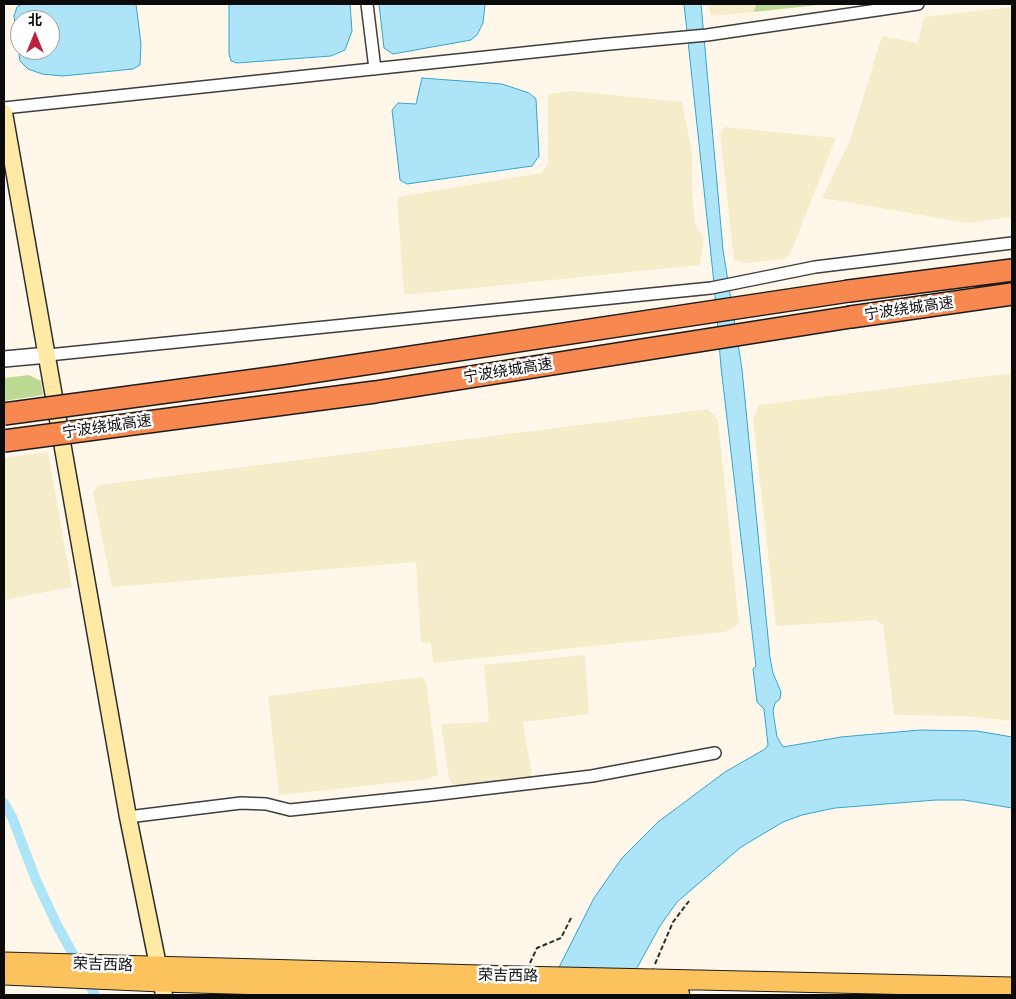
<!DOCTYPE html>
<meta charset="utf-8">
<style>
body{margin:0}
#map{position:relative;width:1016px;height:999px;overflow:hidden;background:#fff8ea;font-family:Bitter,"Noto Sans SC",serif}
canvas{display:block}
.frame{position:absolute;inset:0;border:5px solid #0b0b0b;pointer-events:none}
.north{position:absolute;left:10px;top:10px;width:50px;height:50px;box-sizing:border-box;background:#fff;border:1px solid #9d9d9d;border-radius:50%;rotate:0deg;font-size:14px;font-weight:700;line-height:20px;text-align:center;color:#0b0b0b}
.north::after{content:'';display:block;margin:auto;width:18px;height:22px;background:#bd223c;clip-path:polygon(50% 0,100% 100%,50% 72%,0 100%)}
</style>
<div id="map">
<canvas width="1016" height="999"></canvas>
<div class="frame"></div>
<div class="north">北</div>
</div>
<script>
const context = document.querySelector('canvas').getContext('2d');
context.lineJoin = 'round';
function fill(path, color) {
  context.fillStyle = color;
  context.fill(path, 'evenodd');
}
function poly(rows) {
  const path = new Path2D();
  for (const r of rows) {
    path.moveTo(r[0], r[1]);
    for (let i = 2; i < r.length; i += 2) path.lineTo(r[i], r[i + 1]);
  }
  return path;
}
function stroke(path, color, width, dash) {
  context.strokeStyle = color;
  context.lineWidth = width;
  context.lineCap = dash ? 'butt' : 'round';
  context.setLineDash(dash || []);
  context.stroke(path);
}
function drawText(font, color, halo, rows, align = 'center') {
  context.font = font + ' Bitter,"Noto Sans SC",serif';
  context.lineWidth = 5;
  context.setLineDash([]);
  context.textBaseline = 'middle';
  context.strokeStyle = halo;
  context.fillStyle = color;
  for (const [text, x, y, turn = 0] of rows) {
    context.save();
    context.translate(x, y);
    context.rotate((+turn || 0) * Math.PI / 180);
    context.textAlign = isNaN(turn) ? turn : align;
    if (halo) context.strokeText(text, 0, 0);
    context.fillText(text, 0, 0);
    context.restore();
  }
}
fill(poly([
 [708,4,756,4,754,12,711,16],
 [1012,7,1012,217,968,223,822,198,850,140,882,36,918,43,924,17],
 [573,91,682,102,692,153,692,192,695,224,704,238,700,265,404,295,397,197,541,173,548,163,548,94],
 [725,127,836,138,791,252,785,259,745,263,734,260,720,133],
 [1012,373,1012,721,964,716,894,715,883,625,876,620,776,626,753,418,759,405],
 [708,409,718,420,739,624,725,632,433,663,431,643,421,642,416,562,112,587,93,492,98,485],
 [48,452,72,587,4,600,4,458],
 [585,655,589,714,523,722,533,780,461,787,453,784,449,779,441,724,489,722,484,665],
 [422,677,426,682,438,774,429,779,279,795,268,696]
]), '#f5ecca');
fill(poly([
 [756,4,827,4,754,12],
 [29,375,41,381,43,395,4,401,4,378]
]), '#bcda93');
const water = poly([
 [22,4,136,4,141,44,140,65,133,69,63,76,42,74,28,69,20,61,16,33,14,16,17,7,22,4],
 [20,20,50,20,50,50,20,50,20,20],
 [229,4,350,4,352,31,345,50,331,56,237,63,231,61,229,54,229,4],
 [379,4,485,4,483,23,477,35,471,40,393,54,384,48,379,4],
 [684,4,701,4,723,250,742,369,770,658,773,673,781,692,780,699,775,703,773,711,777,737,783,747,841,737,920,730,977,731,1012,737,1012,808,964,800,936,800,835,808,802,815,783,822,741,847,677,902,660,926,622,995,545,995,594,898,622,858,658,822,725,772,765,749,768,745,764,709,757,702,753,669,756,666,721,367,714,283,684,4],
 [422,78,502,84,529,93,536,99,539,156,532,166,407,184,400,180,392,110,398,103,416,104,422,78]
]);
fill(water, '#aee4f7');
stroke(water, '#34a4cf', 1);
stroke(poly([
 [4,803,12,817,36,880,57,925,79,965],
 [86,978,95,995]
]), '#aee4f7', 10);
const minor = poly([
 [367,4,375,69],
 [4,108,599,45,707,35,918,4],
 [48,355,711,288,815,267,1012,243],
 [128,817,241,803,266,804,290,810,432,795,592,776,715,753]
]);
const tertiary = poly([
 [4,359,48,355]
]);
const secondary = poly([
 [4,113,128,817,164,995]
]);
const primary = poly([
 [4,962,517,976],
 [4,975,161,982,510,992],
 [654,979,1012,987],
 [650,994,680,995]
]);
const motorway = poly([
 [849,291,1012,270],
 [851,317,1012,294]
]);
stroke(minor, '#3e3e3e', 14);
stroke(tertiary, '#3e3e3e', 18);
stroke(secondary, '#2d2d2d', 19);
stroke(primary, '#1c1c1c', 21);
stroke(motorway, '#1c1c1c', 24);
stroke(poly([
 [530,963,537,948,561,938,572,916],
 [655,964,673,922,689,901]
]), '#2d2d2d', 2, [5, 2.5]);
stroke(minor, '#fff', 11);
stroke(tertiary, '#fff', 15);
stroke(secondary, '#ffeaa5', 16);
stroke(primary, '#fbc25e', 19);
stroke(motorway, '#f78850', 21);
const primaryBridge = poly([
 [517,976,654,979],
 [510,992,650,994]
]);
const motorwayBridge = poly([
 [4,414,285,376,849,291],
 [4,441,375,392,851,317]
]);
stroke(primaryBridge, '#1c1c1c', 21, []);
stroke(motorwayBridge, '#1c1c1c', 24, []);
stroke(primaryBridge, '#fbc25e', 19);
stroke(motorwayBridge, '#f78850', 21);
drawText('15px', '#0b0b0b', '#fff', [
 ["宁波绕城高速",909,309,-8],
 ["宁波绕城高速",508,371,-9],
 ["宁波绕城高速",107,427,-8],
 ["荣吉西路",103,965,2],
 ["荣吉西路",508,976,1]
]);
</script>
